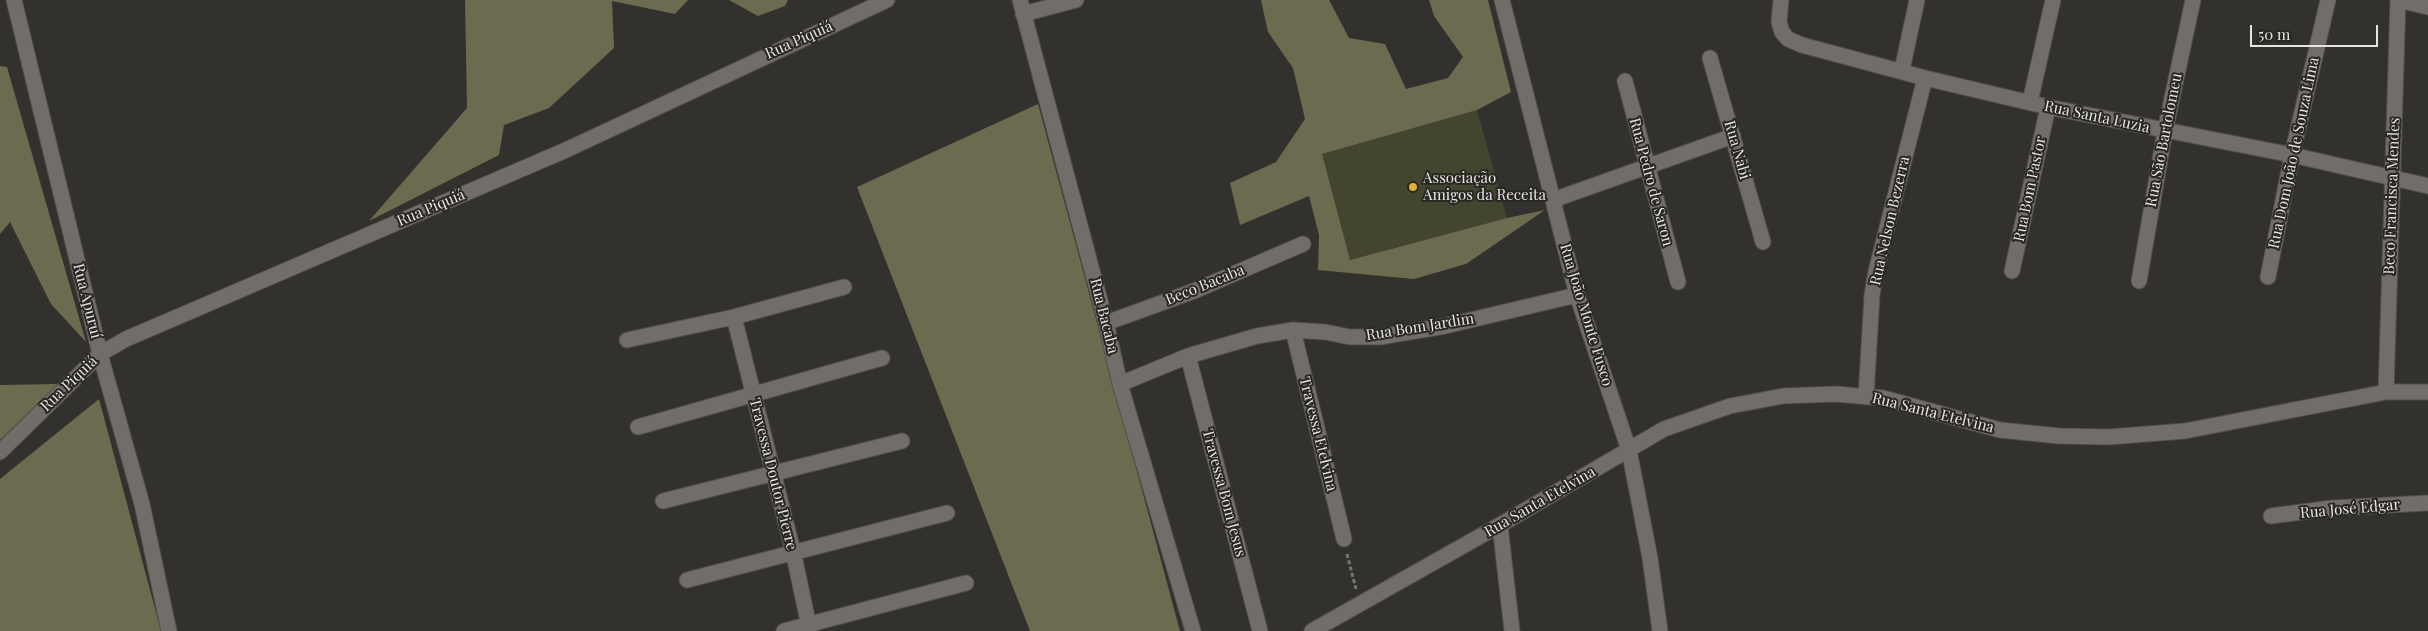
<!DOCTYPE html>
<meta charset="utf-8">
<style>
body{margin:0}
#map{position:relative;width:2428px;height:631px;overflow:hidden;background:#33312e;font-family:"Playfair Display",serif}
canvas{display:block}
.scale{position:absolute;left:2250px;top:25px;width:128px;height:22px;box-sizing:border-box;border:2px solid #e7e5e3;border-top:0;padding-left:6px;font-size:15px;line-height:18px;white-space:nowrap;color:#e7e5e3;-webkit-text-stroke:4px #292724;paint-order:stroke}
</style>
<div id="map">
<canvas width="2428" height="631"></canvas>
<div class="scale">50 m</div>
</div>
<script>
const context = document.querySelector('canvas').getContext('2d');
context.lineJoin = 'round';
function fill(path, color) {
  context.fillStyle = color;
  context.fill(path, 'evenodd');
}
function poly(rows) {
  const path = new Path2D();
  for (const r of rows) {
    path.moveTo(r[0], r[1]);
    for (let i = 2; i < r.length; i += 2) path.lineTo(r[i], r[i + 1]);
  }
  return path;
}
function stroke(path, color, width, dash) {
  context.strokeStyle = color;
  context.lineWidth = width;
  context.lineCap = dash ? 'butt' : 'round';
  context.setLineDash(dash || []);
  context.stroke(path);
}
function drawText(font, color, halo, rows, align = 'center') {
  context.font = font + ' "Playfair Display",serif';
  context.lineWidth = 4;
  context.setLineDash([]);
  context.textBaseline = 'middle';
  context.strokeStyle = halo;
  context.fillStyle = color;
  for (const [text, x, y, turn = 0] of rows) {
    context.save();
    context.translate(x, y);
    context.rotate((+turn || 0) * Math.PI / 180);
    context.textAlign = isNaN(turn) ? turn : align;
    if (halo) context.strokeText(text, 0, 0);
    context.fillText(text, 0, 0);
    context.restore();
  }
}
fill(poly([
 [1477,110,1507,218,1350,260,1318,155]
]), '#43452f');
fill(poly([
 [465,0,688,0,675,14,612,1,614,48,549,108,504,125,499,155,369,221,467,108],
 [729,0,788,0,785,6,758,16],
 [1261,0,1329,0,1349,38,1385,44,1406,89,1448,78,1463,57,1434,16,1429,0,1488,0,1511,92,1477,110,1322,154,1350,260,1507,218,1545,210,1466,264,1414,279,1318,270,1319,235,1309,196,1240,225,1230,183,1276,162,1305,119,1293,68,1268,32],
 [0,66,7,67,86,342,51,304,10,222,0,234],
 [1038,104,1180,631,1030,631,857,187],
 [59,384,0,440,0,385],
 [99,399,161,631,0,631,0,479]
]), '#6b6c4f');
const street = poly([
 [14,0,100,354,142,504,169,631],
 [1020,0,1106,323,1120,384,1193,631],
 [1502,0,1577,295,1629,450,1650,558,1660,631],
 [1781,0,1779,22,1782,32,1788,39,1802,45,1925,78,2048,107,2292,155,2428,186],
 [2398,0,2428,7],
 [1023,14,1076,0],
 [1710,58,1763,242],
 [1902,70,1917,0],
 [1625,81,1678,282],
 [2030,102,2053,0],
 [1553,200,1733,136],
 [2012,271,2048,107],
 [2268,277,2292,155,2328,0],
 [2139,281,2165,131,2193,0],
 [734,317,793,551,810,631],
 [1106,323,1194,291,1303,244],
 [1293,330,1344,539],
 [627,340,734,317,844,287],
 [1188,356,1260,631],
 [1120,384,1188,356,1257,336,1293,330,1325,332,1350,337,1380,337,1445,326,1577,295],
 [2386,392,2398,0],
 [1866,397,1872,295,1876,271,1925,78],
 [638,427,882,358],
 [0,452,100,354,126,339,566,150,887,0],
 [663,501,902,441],
 [2271,516,2332,508,2428,503],
 [1500,525,1512,631],
 [687,580,947,513],
 [784,631,966,583],
 [1312,631,1500,525,1664,429,1730,406,1783,396,1835,394,1883,398,2000,430,2059,436,2109,437,2185,431,2386,392,2428,392]
]);
stroke(street, '#504e4b', 17);
stroke(poly([
 [1347,554,1356,589]
]), '#787673', 3, [4, 2.5]);
stroke(street, '#716e6a', 15);
for (const [x, y, r, color] of [
 [1413,187,5,"#dfb034"]
]) {
  const dot = new Path2D();
  dot.arc(x, y, r, 0, 2 * Math.PI);
  context.fillStyle = color;
  context.fill(dot);
  stroke(dot, '#292724', 2);
}
drawText('15px', '#e7e5e3', '#292724', [
 ["Rua Piquiá",799,40,-24],
 ["Rua Santa Luzia",2097,117,12],
 ["Rua São Bartolomeu",2164,140,-79],
 ["Rua Nabi",1737,150,74],
 ["Rua Dom João de Souza Lima",2294,153,-78],
 ["Rua Pedro de Saron",1651,182,75],
 ["Rua Bom Pastor",2030,189,-78],
 ["Beco Francisca Mendes",2392,196,-88],
 ["Rua Piquiá",431,208,-23],
 ["Rua Nelson Bezerra",1890,221,-77],
 ["Beco Bacaba",1205,285,-22],
 ["Rua Apuruí",87,301,76],
 ["Rua João Monte Fusco",1586,315,73],
 ["Rua Bacaba",1104,316,76],
 ["Rua Bom Jardim",1420,327,-9],
 ["Rua Piquiá",69,384,-44],
 ["Rua Santa Etelvina",1933,413,14],
 ["Travessa Etelvina",1318,434,76],
 ["Travessa Doutor Pierre",773,474,76],
 ["Travessa Bom Jesus",1224,493,75],
 ["Rua Santa Etelvina",1540,502,-30],
 ["Rua José Edgar",2350,509,-5]
]);
drawText('15px', '#e7e5e3', '#292724', [
 ["Associação",1423,178],
 ["Amigos da Receita",1423,195]
], 'left');
</script>
